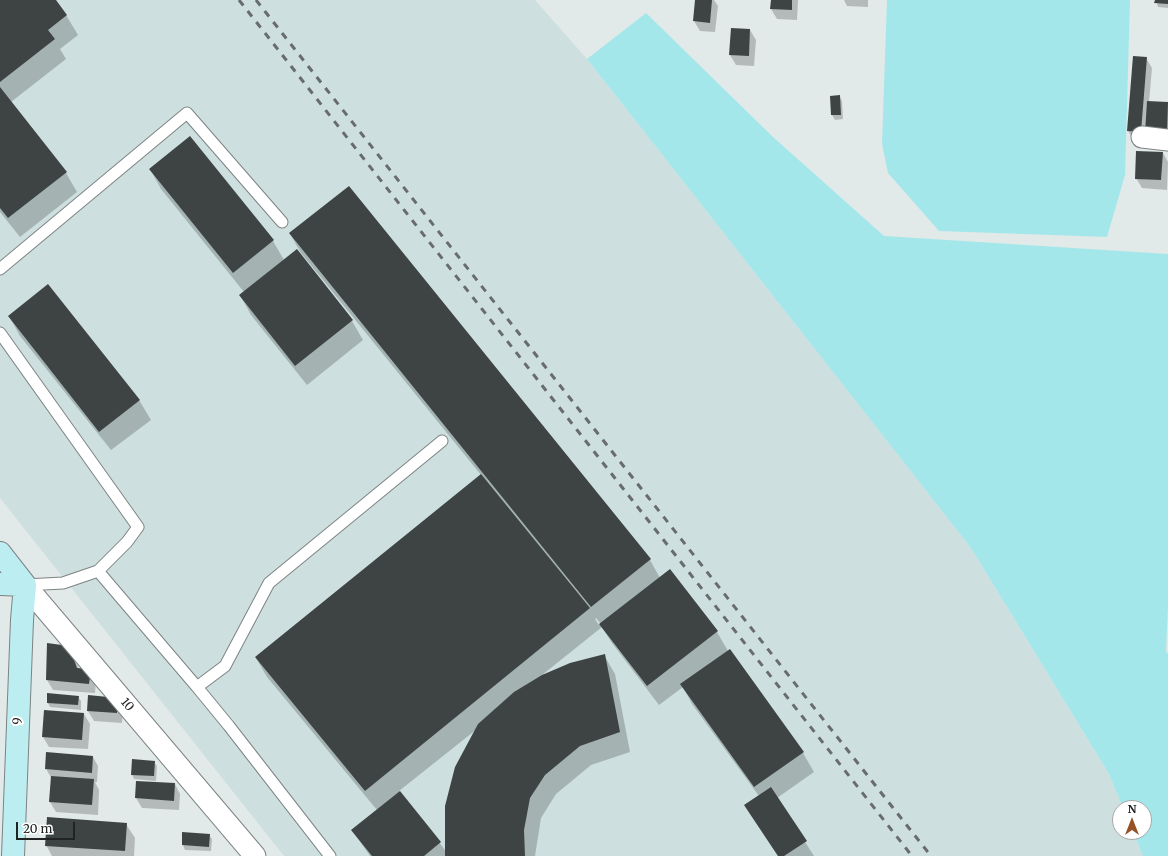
<!DOCTYPE html>
<style>
body{margin:0}
#map{position:relative;width:1168px;height:856px;overflow:hidden;background:#e2e9e9;font-family:Merriweather,serif}
canvas{display:block}
.north{position:absolute;left:1112px;top:800px;width:40px;height:40px;box-sizing:border-box;background:#fff;border:1px solid #a6a7a7;border-radius:50%;rotate:0deg;font-size:11px;font-weight:700;line-height:16px;text-align:center;color:#212323}
.north::after{content:'';display:block;margin:auto;width:14px;height:18px;background:#965127;clip-path:polygon(50% 0,100% 100%,50% 72%,0 100%)}
.scale{position:absolute;left:16px;top:822px;width:59px;height:18px;box-sizing:border-box;border:2px solid #212323;border-top:0;padding-left:5px;font-size:12px;line-height:14px;white-space:nowrap;color:#212323;-webkit-text-stroke:3px #fff;paint-order:stroke}
</style>
<div id="map">
<canvas width="1168" height="856"></canvas>
<div class="north">N</div>
<div class="scale">20 m</div>
</div>
<script>
const context = document.querySelector('canvas').getContext('2d');
context.lineJoin = 'round';
function fill(path, color) {
  context.fillStyle = color;
  context.fill(path, 'evenodd');
}
function poly(rows) {
  const path = new Path2D();
  for (const r of rows) {
    path.moveTo(r[0], r[1]);
    for (let i = 2; i < r.length; i += 2) path.lineTo(r[i], r[i + 1]);
  }
  return path;
}
function stroke(path, color, width, dash) {
  context.strokeStyle = color;
  context.lineWidth = width;
  context.lineCap = dash ? 'butt' : 'round';
  context.setLineDash(dash || []);
  context.stroke(path);
}
function drawText(font, color, halo, rows, align = 'center') {
  context.font = font + ' Merriweather,serif';
  context.lineWidth = 4;
  context.setLineDash([]);
  context.textBaseline = 'middle';
  context.strokeStyle = halo;
  context.fillStyle = color;
  for (const [text, x, y, turn = 0] of rows) {
    context.save();
    context.translate(x, y);
    context.rotate((+turn || 0) * Math.PI / 180);
    context.textAlign = isNaN(turn) ? turn : align;
    if (halo) context.strokeText(text, 0, 0);
    context.fillText(text, 0, 0);
    context.restore();
  }
}
fill(poly([
 [0,0,535,0,587,59,971,548,1109,774,1123,808,1120,808,1120,832,1133,832,1143,856,284,856,0,498]
]), '#cedfdf');
fill(poly([
 [887,0,1130,0,1125,175,1107,237,939,231,888,173,882,144],
 [646,13,773,137,884,236,1168,254,1168,606,1166,651,1168,654,1168,856,1143,856,1133,832,1144,832,1144,808,1123,808,1109,774,971,548,587,59]
]), '#a4e7ea');
fill(poly([
 [0,0,54,0,66,15,78,35,60,49,66,59,11,102,66,173,77,192,20,237,0,212],
 [696,0,714,0,718,6,715,32,700,31,694,21],
 [772,0,798,0,797,20,777,19,771,9],
 [844,0,868,0,868,7,847,6],
 [1156,0,1168,0,1168,8,1158,7],
 [750,30,756,40,754,66,736,65,730,55],
 [1146,58,1152,68,1149,102,1168,103,1168,143,1134,141,1128,131],
 [839,96,842,101,843,119,835,120,832,115],
 [1163,153,1168,162,1167,190,1142,188,1136,178],
 [150,169,273,241,284,260,296,251,352,321,363,340,307,385,251,315,240,295,244,292,161,189],
 [290,234,650,560,660,578,670,570,717,632,728,651,803,753,814,772,777,798,814,856,778,856,745,805,759,796,692,704,683,687,659,705,612,643,602,627,542,675,604,655,615,674,630,752,591,765,556,794,541,818,535,856,370,856,352,830,377,810,267,677,256,658,481,475,301,253],
 [596,618,601,624,599,625,595,619],
 [477,729,446,806,445,850,399,791],
 [9,316,139,400,151,420,111,450,20,336],
 [74,657,79,669,96,680,95,693,53,690,47,680],
 [78,697,81,701,81,710,50,707,48,703],
 [123,709,122,723,94,721,88,711],
 [84,714,90,724,88,749,49,747,43,737],
 [93,757,98,766,97,782,95,782,99,790,98,815,56,812,50,802,52,779,46,769],
 [154,762,157,766,156,781,134,779,132,774],
 [137,782,175,784,180,794,179,810,142,808,136,798],
 [126,824,135,838,134,856,52,856,46,845],
 [209,835,212,839,211,851,185,850,183,845]
]), '#0003');
fill(poly([
 [0,0,56,0,67,15,48,30,55,39,0,82],
 [695,0,712,0,710,23,693,21],
 [771,0,792,0,792,10,770,9],
 [1155,0,1168,0,1168,4,1154,3],
 [731,28,750,29,749,56,729,55],
 [1133,56,1147,57,1141,132,1127,131],
 [0,87,67,172,8,218,0,208],
 [840,95,841,115,831,115,830,96],
 [1147,101,1168,102,1167,134,1145,133],
 [190,136,274,240,233,273,149,169],
 [1136,151,1163,152,1161,180,1135,179],
 [349,186,651,559,591,607,289,233],
 [297,249,353,320,295,366,239,295],
 [48,284,140,400,99,432,8,316],
 [481,474,590,608,365,791,255,657],
 [670,569,718,631,647,686,599,624],
 [47,643,69,646,77,668,91,669,89,684,46,680],
 [730,649,804,752,754,787,680,684],
 [605,654,620,732,580,746,545,775,530,798,524,830,525,856,445,856,445,806,455,767,478,724,514,692,542,675,570,663],
 [47,693,79,696,78,705,47,703],
 [88,695,118,698,117,713,87,711],
 [44,710,84,713,82,740,42,737],
 [46,752,93,756,92,773,45,769],
 [132,759,155,761,154,776,131,775],
 [51,776,94,779,92,805,49,802],
 [136,781,175,783,174,801,135,798],
 [771,787,807,841,784,856,778,856,744,805],
 [400,791,441,842,424,856,372,856,351,830],
 [47,817,127,823,125,851,45,846],
 [182,832,210,834,209,847,182,845]
]), '#3e4444');
const lane = poly([
 [0,269,187,113,282,222],
 [0,333,138,527,127,542,98,571,63,583,25,585],
 [98,571,197,687,225,666,269,583,442,441],
 [197,687,229,726,330,856]
]);
const street = poly([
 [1142,137,1168,140],
 [25,585,255,856]
]);
const secondary = poly([
 [0,553,25,585],
 [0,584,25,585],
 [13,856,22,620,25,585]
]);
stroke(lane, '#7d8383', 13);
stroke(street, '#7d8383', 23);
stroke(secondary, '#7d8383', 24);
stroke(lane, '#fff', 11);
stroke(street, '#fff', 21);
stroke(secondary, '#bceef1', 22);
stroke(poly([
 [239,0,912,856],
 [256,0,931,856]
]), '#686c6c', 3, [7, 7]);
drawText('12px', '#212323', '#fff', [
 ["10",127,705,50],
 ["9",18,721,-88]
]);
</script>
